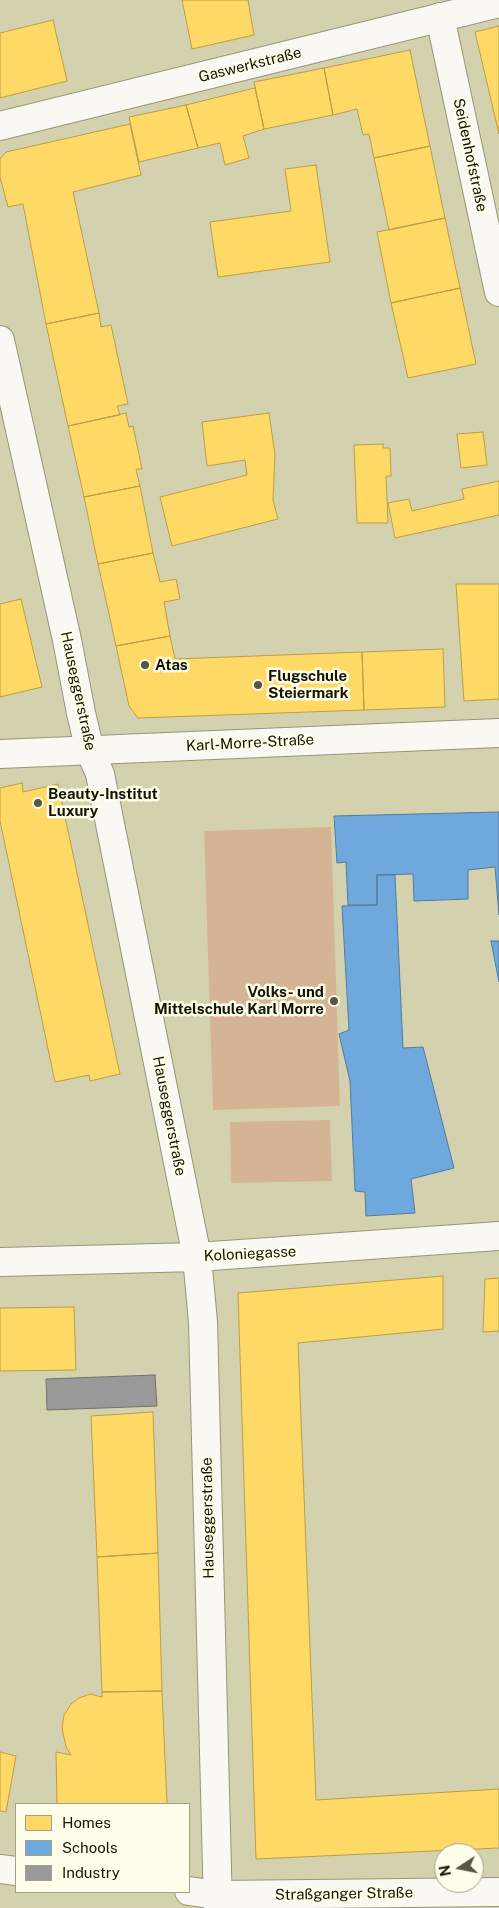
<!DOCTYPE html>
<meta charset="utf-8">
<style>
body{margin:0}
#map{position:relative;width:499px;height:1908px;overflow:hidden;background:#d4d2ae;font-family:"Public Sans",sans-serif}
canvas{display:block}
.legend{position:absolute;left:15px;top:1803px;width:175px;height:90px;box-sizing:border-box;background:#fffeeb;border:1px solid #a1a08d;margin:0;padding:6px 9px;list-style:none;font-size:15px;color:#151300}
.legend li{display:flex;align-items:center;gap:10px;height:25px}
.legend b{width:25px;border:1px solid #a1a08d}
.north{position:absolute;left:434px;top:1843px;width:50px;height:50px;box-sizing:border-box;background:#fffeeb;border:1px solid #a1a08d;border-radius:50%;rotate:259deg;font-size:14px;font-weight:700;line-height:20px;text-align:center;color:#151300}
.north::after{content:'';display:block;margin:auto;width:18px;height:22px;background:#58563d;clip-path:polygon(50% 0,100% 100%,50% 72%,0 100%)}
</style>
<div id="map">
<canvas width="499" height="1908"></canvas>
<ul class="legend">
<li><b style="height:14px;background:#ffd966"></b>Homes</li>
<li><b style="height:14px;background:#6fa8dc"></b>Schools</li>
<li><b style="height:14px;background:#999"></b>Industry</li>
</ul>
<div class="north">N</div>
</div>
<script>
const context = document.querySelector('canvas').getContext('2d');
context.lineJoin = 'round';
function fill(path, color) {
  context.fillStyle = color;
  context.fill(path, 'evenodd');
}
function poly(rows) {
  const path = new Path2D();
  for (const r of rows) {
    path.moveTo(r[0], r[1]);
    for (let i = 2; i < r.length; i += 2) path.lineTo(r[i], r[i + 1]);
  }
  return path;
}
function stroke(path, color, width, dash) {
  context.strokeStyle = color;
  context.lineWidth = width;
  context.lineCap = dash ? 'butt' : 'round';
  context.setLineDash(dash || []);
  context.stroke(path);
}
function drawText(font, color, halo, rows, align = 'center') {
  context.font = font + ' "Public Sans",sans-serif';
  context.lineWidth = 5;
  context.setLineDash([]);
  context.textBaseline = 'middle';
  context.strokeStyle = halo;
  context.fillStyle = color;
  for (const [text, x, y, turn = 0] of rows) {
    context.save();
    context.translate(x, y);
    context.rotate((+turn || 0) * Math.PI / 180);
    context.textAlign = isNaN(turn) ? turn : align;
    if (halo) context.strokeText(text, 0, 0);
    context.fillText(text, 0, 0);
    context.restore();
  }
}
fill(poly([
 [331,827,340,1106,213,1110,204,831],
 [330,1120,332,1181,231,1183,230,1122]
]), '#d5b495');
const homes = poly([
 [182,0,248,0,254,35,192,49,182,0],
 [53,20,67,81,0,98,0,33,53,20],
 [499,26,499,134,475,32,499,26],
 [410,50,430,146,374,158,369,134,363,135,357,109,333,115,324,68,410,50],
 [324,68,333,115,264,129,254,82,324,68],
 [255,88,264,129,243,136,249,158,225,165,220,143,198,148,186,105,255,88],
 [186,105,198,148,139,162,129,117,186,105],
 [130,124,141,175,73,192,99,313,46,324,23,204,8,207,0,177,0,159,6,152,130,124],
 [430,146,445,218,389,230,374,158,430,146],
 [316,165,330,262,218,277,210,222,291,211,285,169,316,165],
 [445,218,460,288,391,303,377,232,445,218],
 [460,288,476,364,408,378,391,303,460,288],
 [99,313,101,327,111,325,128,404,117,406,120,415,68,426,46,324,99,313],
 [126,413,129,427,133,426,142,469,136,469,140,486,84,497,68,426,126,413],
 [269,413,275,455,273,500,278,519,172,546,160,497,247,475,245,460,207,466,202,422,269,413],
 [483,432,487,465,461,468,457,434,483,432],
 [383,444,383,448,390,448,391,476,386,476,388,523,357,523,354,445,383,444],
 [499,481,499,515,395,538,388,503,409,499,412,511,464,499,462,489,499,481],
 [140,486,153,553,98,564,84,497,140,486],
 [153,553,160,582,176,579,180,599,164,602,170,636,116,646,98,564,153,553],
 [456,584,499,584,499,699,464,701,456,584],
 [21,599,42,687,0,697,0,604,21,599],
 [170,636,175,659,362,652,364,710,138,718,129,706,116,646,170,636],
 [443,649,445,707,364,710,362,652,443,649],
 [22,783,23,792,58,784,120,1074,90,1081,89,1075,55,1082,0,821,0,788,22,783],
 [443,1276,443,1329,298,1343,316,1800,499,1789,499,1848,256,1859,238,1293,443,1276],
 [499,1278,499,1331,483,1332,485,1279,499,1278],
 [74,1307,76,1370,0,1371,0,1308,74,1307],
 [153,1412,158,1553,97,1557,91,1416,153,1412],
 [158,1553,162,1691,102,1692,97,1557,158,1553],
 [162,1691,167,1804,57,1804,56,1752,71,1755,66,1747,62,1728,64,1715,71,1704,79,1698,90,1694,102,1697,102,1692,162,1691],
 [0,1752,16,1756,6,1812,0,1811,0,1752]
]);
fill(homes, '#ffd966');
stroke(homes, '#b99e47', 1);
const schools = poly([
 [499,812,499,915,495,867,468,870,468,899,414,901,413,874,377,875,377,905,348,905,346,862,337,863,334,816,499,812],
 [377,875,395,875,403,1048,423,1047,454,1168,411,1179,415,1213,366,1216,365,1192,355,1191,350,1081,339,1034,349,1030,342,906,377,905,377,875],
 [491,941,499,941,499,982,491,941]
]);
fill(schools, '#6fa8dc');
stroke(schools, '#547b9a', 1);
const industry = poly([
 [155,1375,157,1406,47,1410,46,1379,155,1375]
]);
fill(industry, '#999');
stroke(industry, '#71716b', 1);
const minor = poly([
 [440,17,499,292],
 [0,340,67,640,81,713,90,751,100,774,197,1257,203,1322,218,1908],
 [0,1262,197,1257,499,1236],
 [0,1869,16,1871],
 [189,1891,217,1895,499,1892]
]);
const tertiary = poly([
 [0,126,499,3]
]);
const secondary = poly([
 [0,754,499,733]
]);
stroke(minor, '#979579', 30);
stroke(tertiary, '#979579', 30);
stroke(secondary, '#979579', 30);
stroke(minor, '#f9f8f3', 28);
stroke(tertiary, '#f9f8f3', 28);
stroke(secondary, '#f9f8f3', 28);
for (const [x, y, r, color] of [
 [145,665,5,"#58563d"],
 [258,685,5,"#58563d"],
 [38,803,5,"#58563d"],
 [334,1001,5,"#58563d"]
]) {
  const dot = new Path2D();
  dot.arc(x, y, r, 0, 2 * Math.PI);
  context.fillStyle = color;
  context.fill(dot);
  stroke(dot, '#fffeeb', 2);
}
drawText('15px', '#151300', '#fffeeb', [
 ["Gaswerkstraße",250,65,-14],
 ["Seidenhofstraße",470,155,78],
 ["Hauseggerstraße",78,691,78],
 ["Karl-Morre-Straße",250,743,-3],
 ["Hauseggerstraße",169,1116,79],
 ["Koloniegasse",250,1254,-3],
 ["Hauseggerstraße",208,1518,-91],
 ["Straßganger Straße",344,1894,-1]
]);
drawText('bold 15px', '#151300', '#fffeeb', [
 ["Atas",155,665],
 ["Flugschule",268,676],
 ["Steiermark",268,693],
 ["Beauty-Institut",48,794],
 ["Luxury",48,811],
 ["Volks- und",324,992,"right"],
 ["Mittelschule Karl Morre",324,1009,"right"]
], 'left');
</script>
